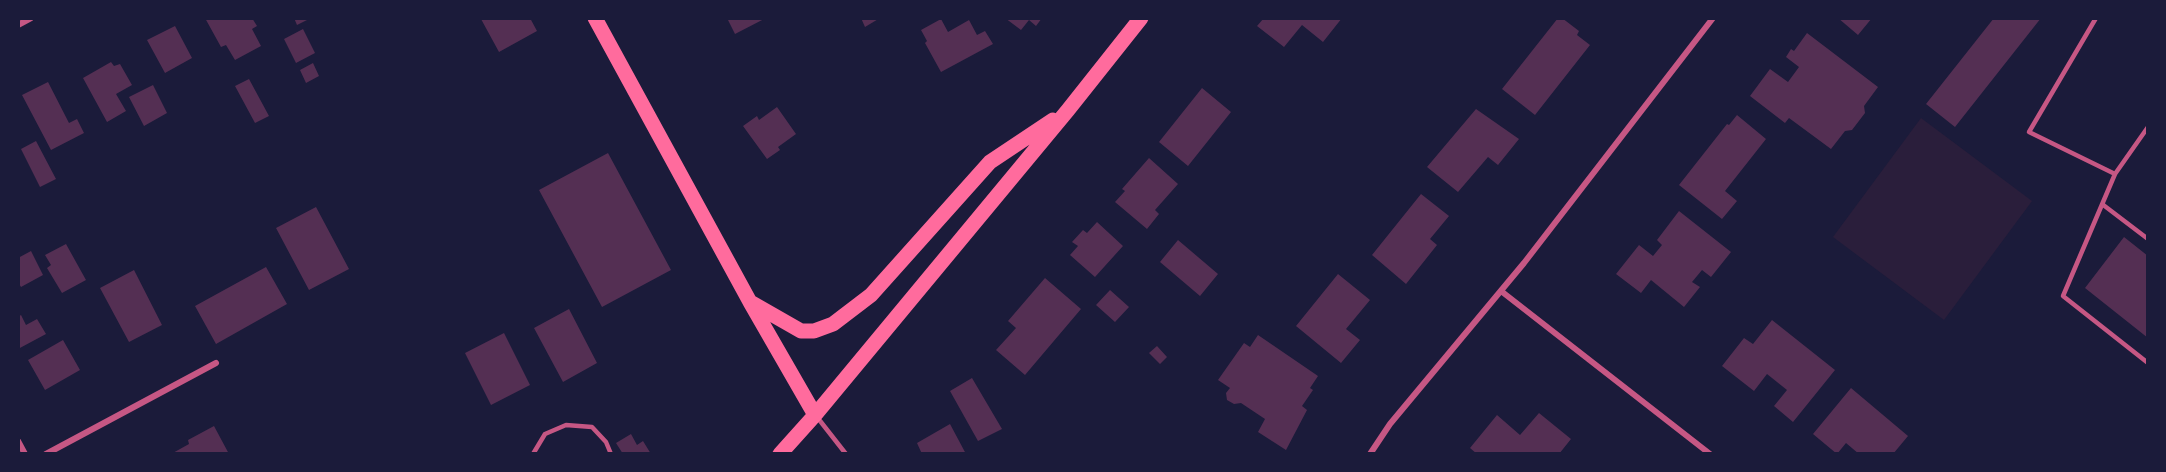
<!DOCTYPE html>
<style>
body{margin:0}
#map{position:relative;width:2166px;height:472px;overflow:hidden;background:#1b1b3a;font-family:Georgia,serif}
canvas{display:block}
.frame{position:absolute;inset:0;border:20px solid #1b1b3a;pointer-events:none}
</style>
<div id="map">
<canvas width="2166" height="472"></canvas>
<div class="frame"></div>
</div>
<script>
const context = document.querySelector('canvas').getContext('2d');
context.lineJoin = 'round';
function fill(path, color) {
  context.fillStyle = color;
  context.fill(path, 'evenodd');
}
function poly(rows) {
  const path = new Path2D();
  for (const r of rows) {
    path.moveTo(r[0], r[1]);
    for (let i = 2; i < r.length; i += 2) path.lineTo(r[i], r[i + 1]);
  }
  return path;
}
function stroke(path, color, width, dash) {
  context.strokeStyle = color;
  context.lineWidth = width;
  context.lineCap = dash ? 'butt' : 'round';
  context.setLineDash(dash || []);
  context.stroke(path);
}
fill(poly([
 [1921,118,2032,201,1944,320,1833,237]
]), '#2a1e3b');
fill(poly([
 [205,18,252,18,257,26,252,29,261,46,235,60,226,45,221,47],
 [294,18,311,18,297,25],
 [483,18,530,18,537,31,499,52,481,19],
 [727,18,766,18,735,34],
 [861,18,880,18,865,27],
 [1005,18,1042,18,1036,26,1029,20,1021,30],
 [1264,18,1342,18,1323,42,1302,25,1284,47,1257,26],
 [1558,18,1562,18,1579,31,1577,35,1590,45,1535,115,1502,89],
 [1838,18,1872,18,1858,35],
 [1994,18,2041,18,1955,127,1926,104],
 [941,19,948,32,969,20,977,35,985,31,993,44,941,72,925,43,927,41,921,30],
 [175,26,192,58,165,73,147,40],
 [303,29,315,53,296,63,284,39],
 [1807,33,1878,87,1864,106,1865,113,1852,130,1845,131,1831,149,1789,118,1785,123,1750,96,1770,69,1788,82,1799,67,1786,57,1791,49,1794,51],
 [111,62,114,66,120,64,132,85,116,94,126,111,107,122,83,78],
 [313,63,319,76,306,83,300,70],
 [249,79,269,116,255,123,235,86],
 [48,82,69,123,77,119,84,133,51,150,22,95],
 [153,85,167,113,144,126,129,97],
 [1202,88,1231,112,1188,166,1159,142],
 [777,107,796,134,778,147,780,150,767,159,743,126,757,116,759,120],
 [1476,109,1519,139,1498,165,1488,157,1458,192,1427,167],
 [1737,115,1766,139,1725,191,1737,201,1722,219,1679,185,1727,124,1729,125],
 [36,141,56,179,40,187,21,149],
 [608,153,671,270,602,307,539,190],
 [1149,158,1178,184,1155,210,1159,214,1147,229,1115,202,1125,191,1122,189],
 [1421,194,1449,216,1430,239,1437,245,1406,284,1372,255],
 [316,207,349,269,309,290,276,228],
 [1679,211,1731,252,1711,277,1702,270,1692,282,1700,287,1684,307,1651,280,1641,293,1616,274,1639,245,1653,256,1662,245,1657,240],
 [1097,222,1123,246,1095,277,1070,255,1078,246,1072,242,1083,230,1087,233],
 [2124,237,2148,256,2148,338,2085,288],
 [1178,240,1218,274,1200,296,1160,262],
 [66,244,86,280,62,293,47,268,51,265,45,255],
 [31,251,43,275,21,287,18,282,18,258],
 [266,267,287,304,216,344,195,306],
 [134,270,162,325,129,342,100,288],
 [1338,274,1370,300,1346,329,1360,340,1341,363,1296,326],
 [1045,278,1081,309,1025,375,996,350,1016,328,1008,321],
 [1110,290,1129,307,1115,322,1096,305],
 [569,309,597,363,563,382,534,328],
 [21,315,26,325,37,319,46,334,18,349,18,317],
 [1772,320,1835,370,1793,422,1774,406,1787,390,1767,374,1754,391,1722,366,1744,338,1753,344],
 [504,333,530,385,491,405,465,353],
 [1258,335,1318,376,1310,388,1313,390,1302,406,1307,410,1286,450,1258,432,1265,419,1241,403,1234,404,1227,400,1226,393,1230,388,1218,380,1244,343,1250,347],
 [63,340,80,370,45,390,28,360],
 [1157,346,1167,357,1160,364,1149,353],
 [972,378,1002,429,978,441,950,391],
 [1851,388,1908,436,1893,454,1859,454,1846,443,1837,454,1813,434],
 [1539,413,1571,439,1559,454,1477,454,1470,448,1497,415,1520,435],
 [950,424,966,454,922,454,917,443],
 [214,426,229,454,171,454,189,444,188,440],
 [631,434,637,445,643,441,651,454,623,454,616,443]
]), '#542f53');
stroke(poly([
 [2096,18,2029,132,2115,174,2148,127],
 [2115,174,2063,296,2148,363],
 [2102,204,2148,239],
 [817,417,846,454],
 [533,454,545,434,566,425,592,427,606,442,611,454]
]), '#c65784', 4.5);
stroke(poly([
 [18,25,31,18],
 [1501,291,1710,454],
 [18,441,25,454],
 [46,454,216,363],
 [1370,454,1390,424,1524,263,1713,18]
]), '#c65784', 6);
stroke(poly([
 [595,18,750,302,815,415],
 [752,303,801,331,814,331,833,324,871,295,990,162,1053,120],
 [780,454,815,415,1068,110,1141,18]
]), '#ff6b9d', 15);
</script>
